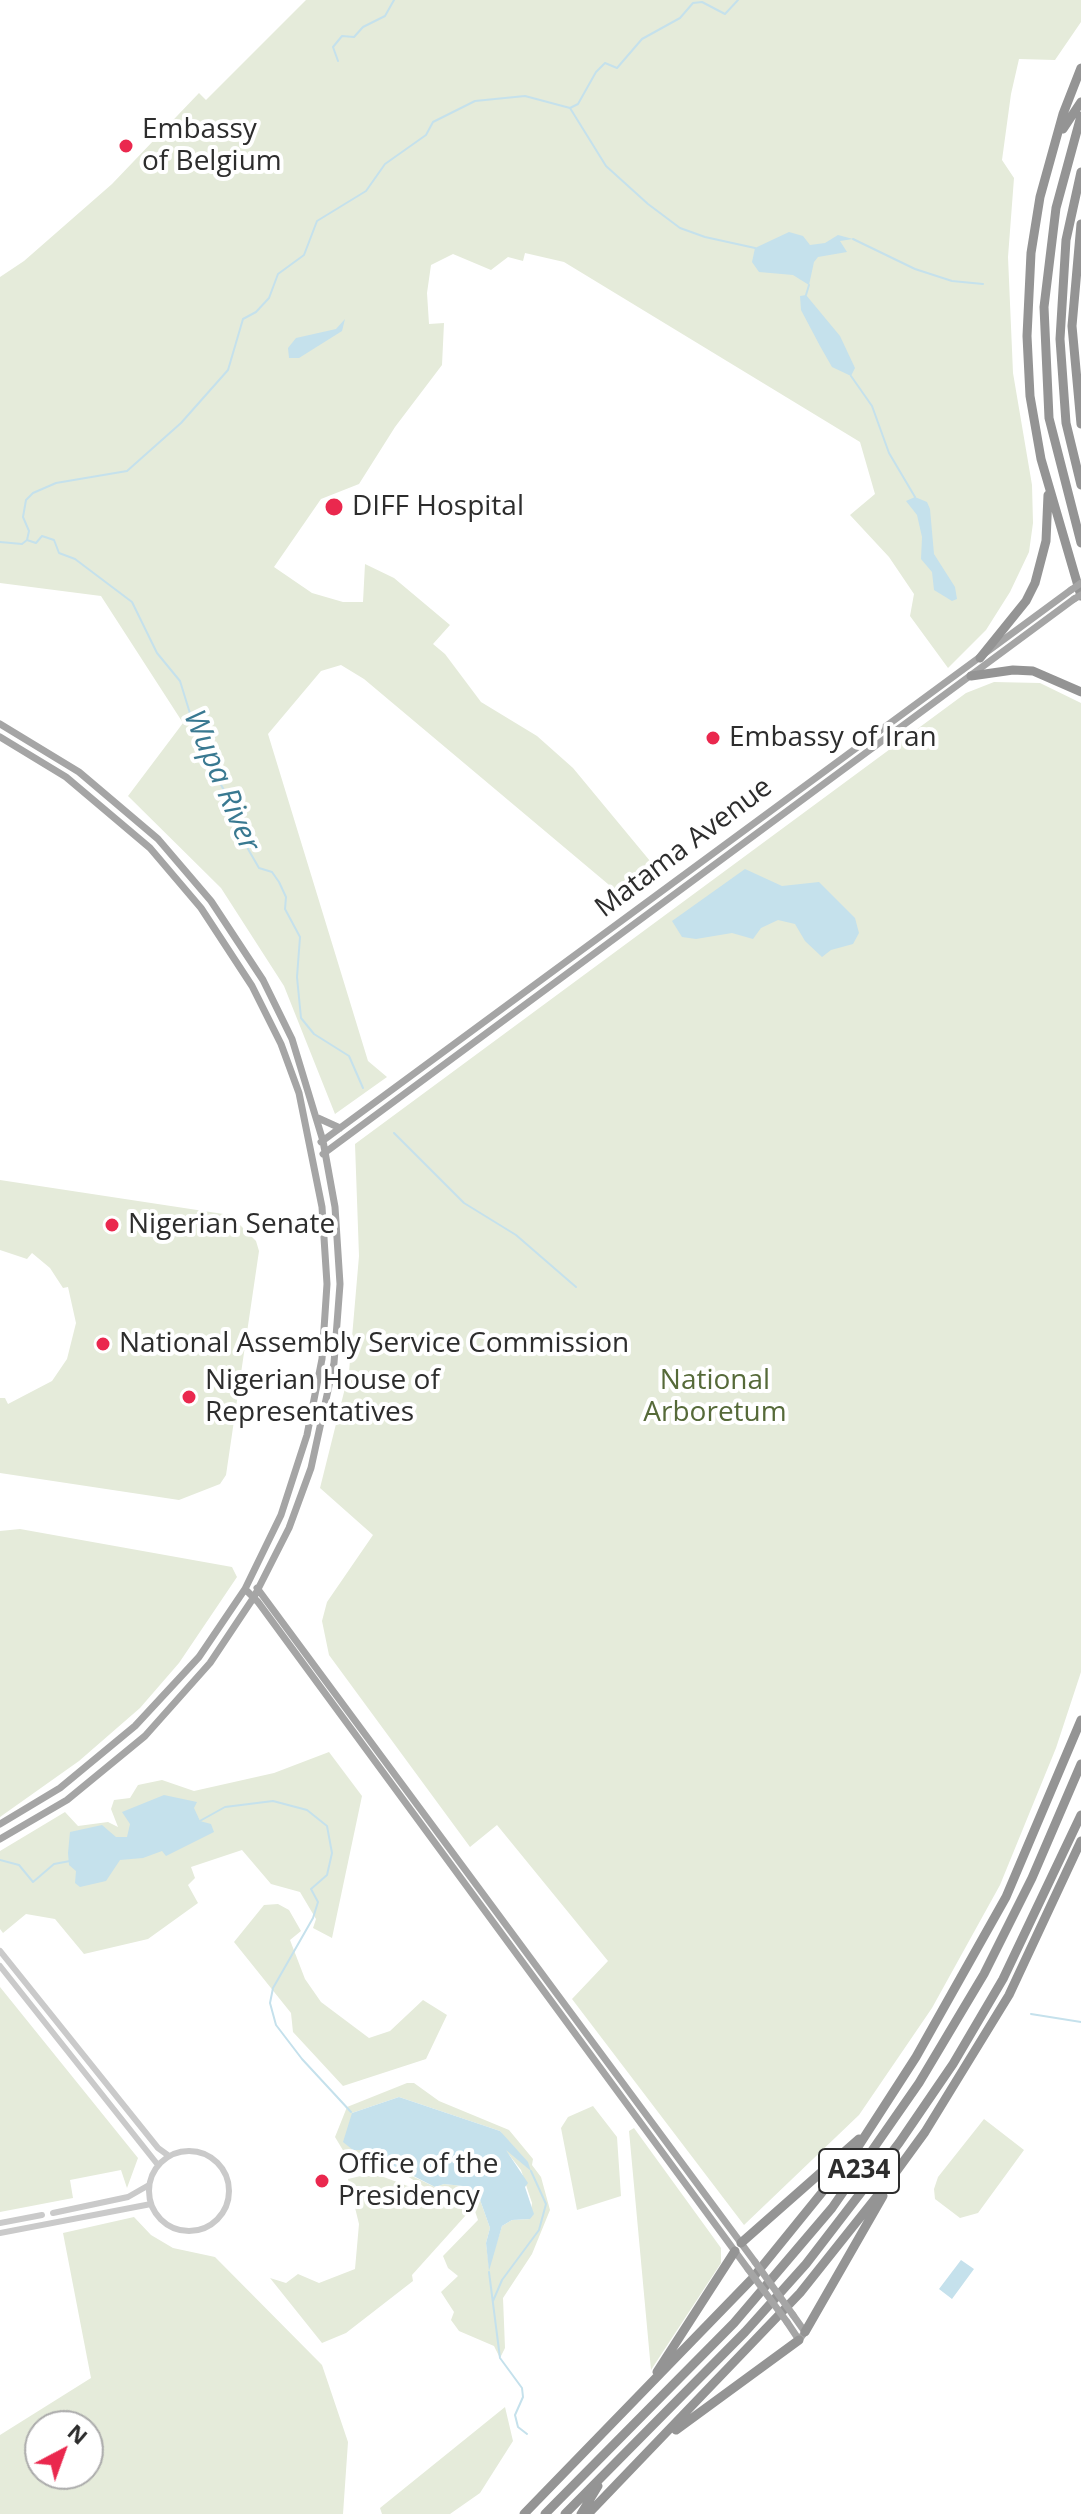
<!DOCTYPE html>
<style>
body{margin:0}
#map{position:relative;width:1081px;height:2514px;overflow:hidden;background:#fff;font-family:"Open Sans",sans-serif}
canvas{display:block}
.north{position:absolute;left:24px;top:2410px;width:80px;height:80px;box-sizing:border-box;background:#fff;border:2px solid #ababab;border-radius:50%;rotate:41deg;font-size:22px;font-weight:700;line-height:32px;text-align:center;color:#2d2d2d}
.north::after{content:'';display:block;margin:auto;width:28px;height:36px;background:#ea284e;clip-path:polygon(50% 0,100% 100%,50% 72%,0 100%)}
</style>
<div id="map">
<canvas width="1081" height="2514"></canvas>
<div class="north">N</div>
</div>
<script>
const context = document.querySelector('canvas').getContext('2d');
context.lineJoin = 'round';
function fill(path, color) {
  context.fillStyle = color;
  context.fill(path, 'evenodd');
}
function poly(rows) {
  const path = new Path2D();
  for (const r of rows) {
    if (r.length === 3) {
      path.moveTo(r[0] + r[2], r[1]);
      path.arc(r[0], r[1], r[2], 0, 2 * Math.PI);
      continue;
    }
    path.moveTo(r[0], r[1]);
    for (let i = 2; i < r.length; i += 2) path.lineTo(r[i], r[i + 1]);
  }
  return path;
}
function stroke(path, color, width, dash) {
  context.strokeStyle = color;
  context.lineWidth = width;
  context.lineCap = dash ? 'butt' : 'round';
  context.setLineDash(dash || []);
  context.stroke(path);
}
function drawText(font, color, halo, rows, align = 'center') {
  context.font = font + ' "Open Sans",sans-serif';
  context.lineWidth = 8;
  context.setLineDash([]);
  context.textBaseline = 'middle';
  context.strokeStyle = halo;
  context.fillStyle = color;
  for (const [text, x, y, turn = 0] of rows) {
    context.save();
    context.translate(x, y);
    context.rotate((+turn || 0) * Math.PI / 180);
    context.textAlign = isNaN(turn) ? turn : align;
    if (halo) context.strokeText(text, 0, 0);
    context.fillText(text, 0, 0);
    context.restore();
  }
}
fill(poly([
 [306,0,1081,0,1081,22,1055,60,1019,59,1011,94,1002,160,1014,178,1008,257,1013,373,1032,485,1033,523,1029,552,1010,592,986,630,948,668,910,616,914,594,889,557,850,515,875,494,860,442,564,262,525,253,523,261,508,257,491,270,453,254,431,265,427,293,429,324,444,323,442,365,395,427,359,484,321,499,274,567,312,593,343,602,363,602,365,564,394,578,450,625,433,644,445,654,481,702,537,736,573,768,655,867,627,900,364,679,341,665,321,671,268,734,368,1061,387,1077,335,1114,284,986,221,888,128,796,183,723,101,596,0,583,0,277,24,261,112,184,199,93,206,100],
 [994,682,1040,683,1081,703,1081,1672,1056,1748,1000,1885,932,2008,859,2115,744,2225,572,1999,608,1961,497,1825,470,1847,329,1655,322,1621,327,1602,373,1535,320,1488,349,1372,359,1256,355,1144,966,693],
 [0,1180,230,1215,256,1241,259,1251,226,1475,220,1484,179,1500,0,1473,0,1398,5,1398,8,1404,52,1381,67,1359,76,1323,68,1287,63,1288,50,1268,32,1253,27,1259,0,1250],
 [20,1529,232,1567,237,1577,179,1663,140,1708,79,1761,0,1817,0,1531],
 [329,1752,362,1796,332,1938,313,1928,316,1919,300,1892,271,1884,242,1850,191,1867,195,1878,188,1885,198,1903,148,1939,84,1954,55,1919,26,1914,3,1933,0,1929,0,1851,65,1812,78,1826,108,1822,118,1827,111,1809,114,1800,130,1798,138,1785,162,1780,194,1791,274,1773],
 [278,1904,289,1910,301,1931,290,1940,305,1979,321,2002,369,2038,390,2031,423,2000,447,2015,426,2059,343,2086,293,2032,291,2013,234,1942,264,1905],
 [0,1987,138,2158,127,2188,121,2170,70,2180,73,2198,0,2212],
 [407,2083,414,2083,439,2101,509,2130,533,2159,532,2165,541,2177,550,2210,532,2254,503,2298,505,2348,500,2358,494,2346,459,2331,451,2320,454,2312,441,2292,458,2276,448,2268,443,2256,478,2220,469,2194,431,2191,399,2171,386,2171,360,2161,344,2152,335,2137,347,2107],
 [399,2097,500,2131,517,2157,503,2147,521,2170,532,2203,530,2219,512,2220,502,2226,489,2267,486,2243,490,2228,478,2194,463,2186,444,2184,435,2187,372,2157,366,2149,352,2113],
 [593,2106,617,2137,621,2196,577,2210,561,2128,568,2117],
 [984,2119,1024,2150,978,2213,960,2218,935,2199,934,2189,938,2177],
 [634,2128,721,2248,721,2263,651,2370,629,2131],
 [373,2173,461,2206,466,2215,412,2275,413,2281,346,2333,322,2343,270,2278,286,2283,298,2274,319,2283,355,2269,359,2224,348,2179],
 [134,2217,151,2235,173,2248,215,2257,322,2365,348,2442,343,2514,0,2514,0,2435,91,2378,63,2233],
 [40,2426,88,2426,88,2474,40,2474],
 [505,2407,513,2441,480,2493,450,2514,382,2514,380,2508]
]), '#e5ebda');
fill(poly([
 [789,232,803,236,810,245,825,243,838,235,853,239,840,241,847,252,818,257,814,262,809,285,793,275,759,272,752,262,755,248],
 [806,295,840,336,855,368,851,376,832,367,820,346,801,310,800,296],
 [345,319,342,331,299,358,289,358,288,348,296,338,336,329],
 [915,497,927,502,930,509,934,554,955,587,957,599,952,601,934,590,932,572,921,559,922,537,917,515,906,501],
 [745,869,782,886,819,882,855,918,859,933,853,944,831,950,822,957,805,941,795,924,778,920,761,928,753,939,732,933,696,939,682,937,672,921],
 [164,1795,197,1802,194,1808,200,1821,211,1824,214,1832,166,1856,162,1851,143,1858,120,1860,106,1881,80,1887,75,1883,76,1871,69,1865,68,1853,70,1832,102,1825,116,1837,127,1837,130,1824,122,1812],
 [399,2097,500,2131,528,2162,531,2171,506,2150,528,2183,525,2187,534,2214,530,2219,512,2220,502,2226,489,2271,486,2243,490,2228,478,2194,463,2186,444,2184,435,2187,392,2165,387,2168,366,2150,353,2150,343,2142,352,2113],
 [961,2260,974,2269,952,2299,939,2289]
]), '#c5e1ec');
stroke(poly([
 [338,61,333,47,342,36,354,37,363,27,385,16,394,0],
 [570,108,606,166,648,204,680,228,705,237,755,248],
 [853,239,915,269,952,281,983,284],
 [806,295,809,285],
 [851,376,872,406,889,453,915,497],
 [27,540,29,531,23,517,26,500,33,493,56,483,127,471,181,423,228,370,243,319,256,312,269,298,278,274,304,255,317,221,366,191,385,164,426,135,433,122,475,101,525,96,570,108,578,104,596,72,605,63,617,68,642,39,680,18,693,3,702,2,725,14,738,0],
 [0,542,22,544,27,540,36,543,42,536,54,540,59,553,75,559,132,602,157,653,180,681,197,736,212,745,210,765,245,828,248,849,259,868,272,872,279,882,286,897,285,909,300,937,297,977,301,1018,314,1034,349,1056,363,1088],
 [394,1133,464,1203,516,1235,576,1287],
 [198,1822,225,1807,273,1801,307,1810,327,1826,332,1853,327,1875,311,1889,318,1902,313,1918,273,1988,270,2003,276,2025,302,2059,351,2112],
 [0,1860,19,1865,33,1882,54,1864,70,1861],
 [1031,2014,1081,2022],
 [489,2272,500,2358,522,2388,523,2397,515,2415,518,2427,527,2434],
 [493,2301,502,2280,539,2230,546,2204,531,2171]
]), '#c5e1ec', 2);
stroke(poly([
 [0,1951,158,2148,169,2156],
 [0,1966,158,2165],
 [189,2191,40],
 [53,2213,128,2197,149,2185],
 [0,2223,42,2215],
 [0,2233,151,2204]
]), '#cacaca', 6);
stroke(poly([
 [0,724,79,772,158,839,211,901,263,980,292,1039,323,1141,335,1207,340,1284,334,1363,311,1468,289,1528,254,1597,210,1663,145,1736,67,1800,0,1839],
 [0,737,66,777,150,848,201,908,252,986,281,1044,299,1093,322,1207,327,1284,322,1359,307,1435,281,1515,245,1589,199,1657,135,1726,60,1788,0,1824],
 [318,1118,340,1128],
 [321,1142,1071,590],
 [323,1154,1074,599],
 [257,1588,755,2262],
 [245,1589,258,1602,748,2269],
 [787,2322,799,2340,805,2332,793,2315]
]), '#a5a5a5', 7);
stroke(poly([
 [1081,68,1063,114,1040,197,1031,253,1027,336,1030,396,1041,459,1081,596],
 [1081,116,1056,208,1044,307,1049,418,1081,543],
 [1063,129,1081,102],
 [1081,172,1066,240,1060,339,1066,423,1081,485],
 [1081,224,1072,326,1081,424],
 [980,658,1026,601,1035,583,1046,541,1048,495],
 [971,676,1013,670,1033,671,1081,692],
 [741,2243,859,2139],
 [805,2332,883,2196],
 [657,2372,735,2251],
 [676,2430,799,2340],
 [524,2514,751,2280,854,2153,916,2057,1006,1897,1081,1720],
 [545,2514,734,2323,832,2208,919,2083,984,1974,1032,1878,1081,1764],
 [565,2514,745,2332,806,2264,899,2143,953,2064,1003,1979,1081,1815],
 [581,2514,598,2486],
 [588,2514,800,2293,890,2180,925,2132,1009,1995,1081,1841]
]), '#949494', 9);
stroke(poly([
 [1071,590,1081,583],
 [1074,599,1081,595],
 [755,2262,793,2315],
 [748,2269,787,2322]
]), '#a5a5a5', 7);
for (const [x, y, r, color] of [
 [126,146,8,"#ea284e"],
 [334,507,10,"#ea284e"],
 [713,738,8,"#ea284e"],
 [112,1225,8,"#ea284e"],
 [103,1344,8,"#ea284e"],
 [189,1397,8,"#ea284e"],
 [322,2181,8,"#ea284e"]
]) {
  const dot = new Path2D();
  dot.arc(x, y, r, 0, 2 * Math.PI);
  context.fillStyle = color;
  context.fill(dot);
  stroke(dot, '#fff', 3);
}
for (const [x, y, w] of [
 [859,2171,80]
]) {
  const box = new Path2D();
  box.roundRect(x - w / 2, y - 22, w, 44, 6);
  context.fillStyle = '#fff';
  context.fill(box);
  stroke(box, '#2d2d2d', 2);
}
drawText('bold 26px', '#2d2d2d', null, [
 ["A234",859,2171]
]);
drawText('28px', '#2d2d2d', '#fff', [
 ["Embassy",142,130],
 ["of Belgium",142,162],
 ["DIFF Hospital",352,507],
 ["Embassy of Iran",729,738],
 ["Nigerian Senate",128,1225],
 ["National Assembly Service Commission",119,1344],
 ["Nigerian House of",205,1381],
 ["Representatives",205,1413],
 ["Office of the",338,2165],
 ["Presidency",338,2197]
], 'left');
drawText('28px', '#2d2d2d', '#fff', [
 ["Matama Avenue",684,848,-37]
]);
drawText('28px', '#566a39', '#fff', [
 ["National",715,1381],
 ["Arboretum",715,1413]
]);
drawText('italic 30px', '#397991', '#fff', [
 ["Wupa River",221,781,67]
]);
</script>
